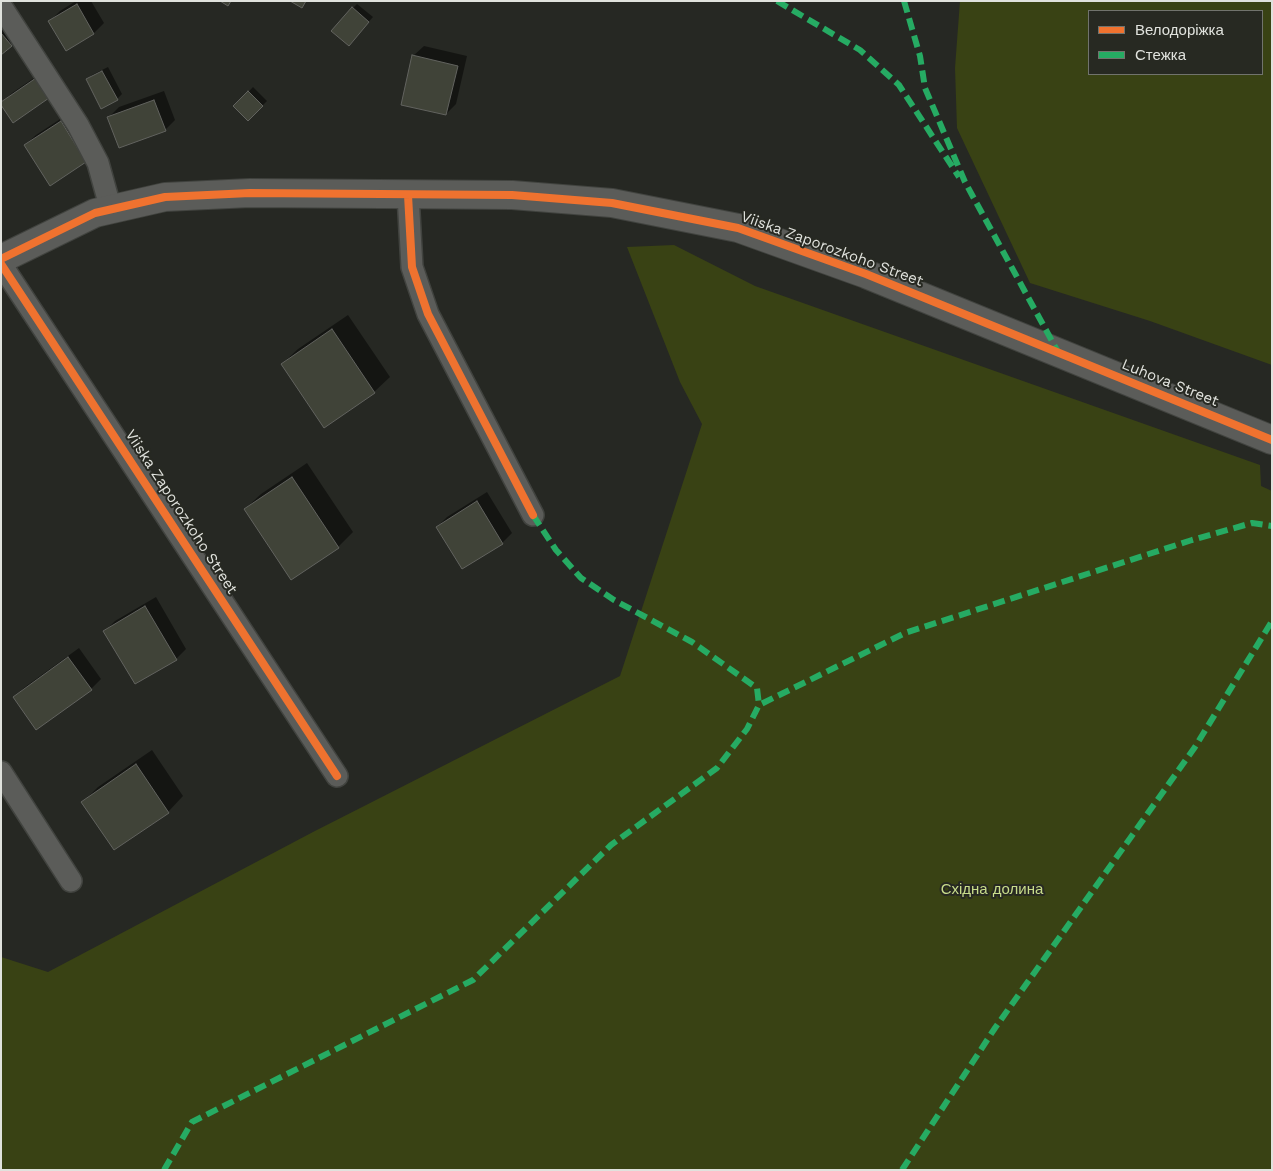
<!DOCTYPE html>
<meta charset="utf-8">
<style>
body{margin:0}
#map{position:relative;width:1273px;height:1171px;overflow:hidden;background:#262823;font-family:"Work Sans",sans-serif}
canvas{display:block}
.frame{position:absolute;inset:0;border:2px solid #e0e2dd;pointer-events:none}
.legend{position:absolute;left:1088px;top:10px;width:175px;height:65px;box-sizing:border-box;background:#272922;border:1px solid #71736d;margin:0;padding:6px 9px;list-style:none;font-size:15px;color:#e0e2dd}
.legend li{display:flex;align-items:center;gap:10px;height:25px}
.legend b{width:25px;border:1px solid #71736d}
</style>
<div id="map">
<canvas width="1273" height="1171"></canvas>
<div class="frame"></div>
<ul class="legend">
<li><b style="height:6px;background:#ef722f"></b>Велодоріжка</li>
<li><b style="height:6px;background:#26ab63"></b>Стежка</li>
</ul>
</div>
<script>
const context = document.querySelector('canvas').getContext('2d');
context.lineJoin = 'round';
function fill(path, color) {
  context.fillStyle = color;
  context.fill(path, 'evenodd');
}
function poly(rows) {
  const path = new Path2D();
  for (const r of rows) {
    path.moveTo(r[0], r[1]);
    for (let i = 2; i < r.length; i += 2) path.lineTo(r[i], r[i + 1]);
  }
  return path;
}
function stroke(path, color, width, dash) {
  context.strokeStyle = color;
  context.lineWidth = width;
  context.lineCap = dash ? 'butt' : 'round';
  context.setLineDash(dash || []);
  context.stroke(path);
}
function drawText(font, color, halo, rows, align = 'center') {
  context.font = font + ' "Work Sans",sans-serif';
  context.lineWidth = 4;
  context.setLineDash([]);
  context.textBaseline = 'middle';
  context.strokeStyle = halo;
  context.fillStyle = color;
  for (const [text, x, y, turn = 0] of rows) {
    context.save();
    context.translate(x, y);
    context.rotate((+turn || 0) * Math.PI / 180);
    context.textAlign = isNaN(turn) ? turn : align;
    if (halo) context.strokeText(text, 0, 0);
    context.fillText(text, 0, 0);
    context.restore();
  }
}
fill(poly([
 [960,1,1272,1,1272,365,1150,321,1030,283,957,128,955,68],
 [1089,11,1262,11,1262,74,1089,74],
 [674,245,755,286,1260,465,1261,486,1272,491,1272,1170,1,1170,1,957,48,972,313,832,620,676,702,424,680,382,627,247]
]), '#394214');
fill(poly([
 [76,1,91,1,104,23,94,33,50,21,60,11],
 [357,4,373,17,353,39,353,8],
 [1,18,21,35,1,53],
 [424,46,467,56,456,104,446,114,413,56],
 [108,67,122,94,117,99,87,80,92,75],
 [47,69,58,86,2,103,12,93],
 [253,87,267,101,248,120,235,106],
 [164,91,175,120,165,130,109,117,119,107],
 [71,112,86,161,25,145,36,135],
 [348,315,390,377,374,392,282,364,298,349],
 [307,463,353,532,338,547,245,509,261,494],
 [487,492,512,533,502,543,463,568,437,527,447,517],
 [156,597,186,649,176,659,105,631,115,621],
 [79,648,101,679,91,689,14,697,25,687],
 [152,750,183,796,168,812,83,802,98,787]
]), '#0007');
const building = poly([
 [220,1,231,1,228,6,220,1],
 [290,1,306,1,302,8,290,1],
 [77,4,94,34,66,51,48,21,77,4],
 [352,7,369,22,349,46,331,31,352,7],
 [1,33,12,46,1,55,1,33],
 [412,55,458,66,446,115,401,105,412,55],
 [102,71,118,100,101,109,86,79,102,71],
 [36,78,49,98,13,123,1,105,1,102,36,78],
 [248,91,263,106,248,121,233,106,248,91],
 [154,100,166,131,119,148,107,117,154,100],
 [61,121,86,162,50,186,24,145,61,121],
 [332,329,375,393,324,428,281,364,332,329],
 [292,477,339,548,291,580,244,509,292,477],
 [477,501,503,544,462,569,436,527,477,501],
 [145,606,177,660,135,684,103,631,145,606],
 [68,657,92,690,36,730,13,697,68,657],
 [136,764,169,813,114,850,81,802,136,764]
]);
fill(building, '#404338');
stroke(building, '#62635f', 1);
const minor = poly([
 [1,6,78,125,98,163,111,210],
 [408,195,412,267,428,314,533,515],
 [1,264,337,776],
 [1,772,71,881]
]);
const tertiary = poly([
 [1,259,95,213,165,197,250,193,512,195,612,203,738,228,866,274,1272,440]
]);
stroke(minor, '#41433f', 24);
stroke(tertiary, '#41433f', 30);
stroke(minor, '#5b5c59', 21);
stroke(tertiary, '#5b5c59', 28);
stroke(poly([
 [777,1,860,50,899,85,959,177],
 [904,1,920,56,925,88,965,182,1058,352],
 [533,515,556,550,581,578,614,600,692,642,757,688,759,705],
 [164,1170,192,1122,473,980,611,845,717,768,747,729,759,705,905,633,1192,540,1252,523,1272,526],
 [902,1170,995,1028,1195,747,1272,621]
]), '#26ab63', 6, [12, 6]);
stroke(poly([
 [408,195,412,267,428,314,533,515],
 [1,259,95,213,165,197,250,193,512,195,612,203,738,228,866,274,1272,440],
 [1,264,337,776]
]), '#ef722f', 8);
drawText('15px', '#e0e2dd', '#272922', [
 ["Viiska Zaporozkoho Street",832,249,20],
 ["Luhova Street",1170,383,22],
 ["Viiska Zaporozkoho Street",181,512,57]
]);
drawText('15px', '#c8dc8b', '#272922', [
 ["Східна долина",992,890]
]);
</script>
